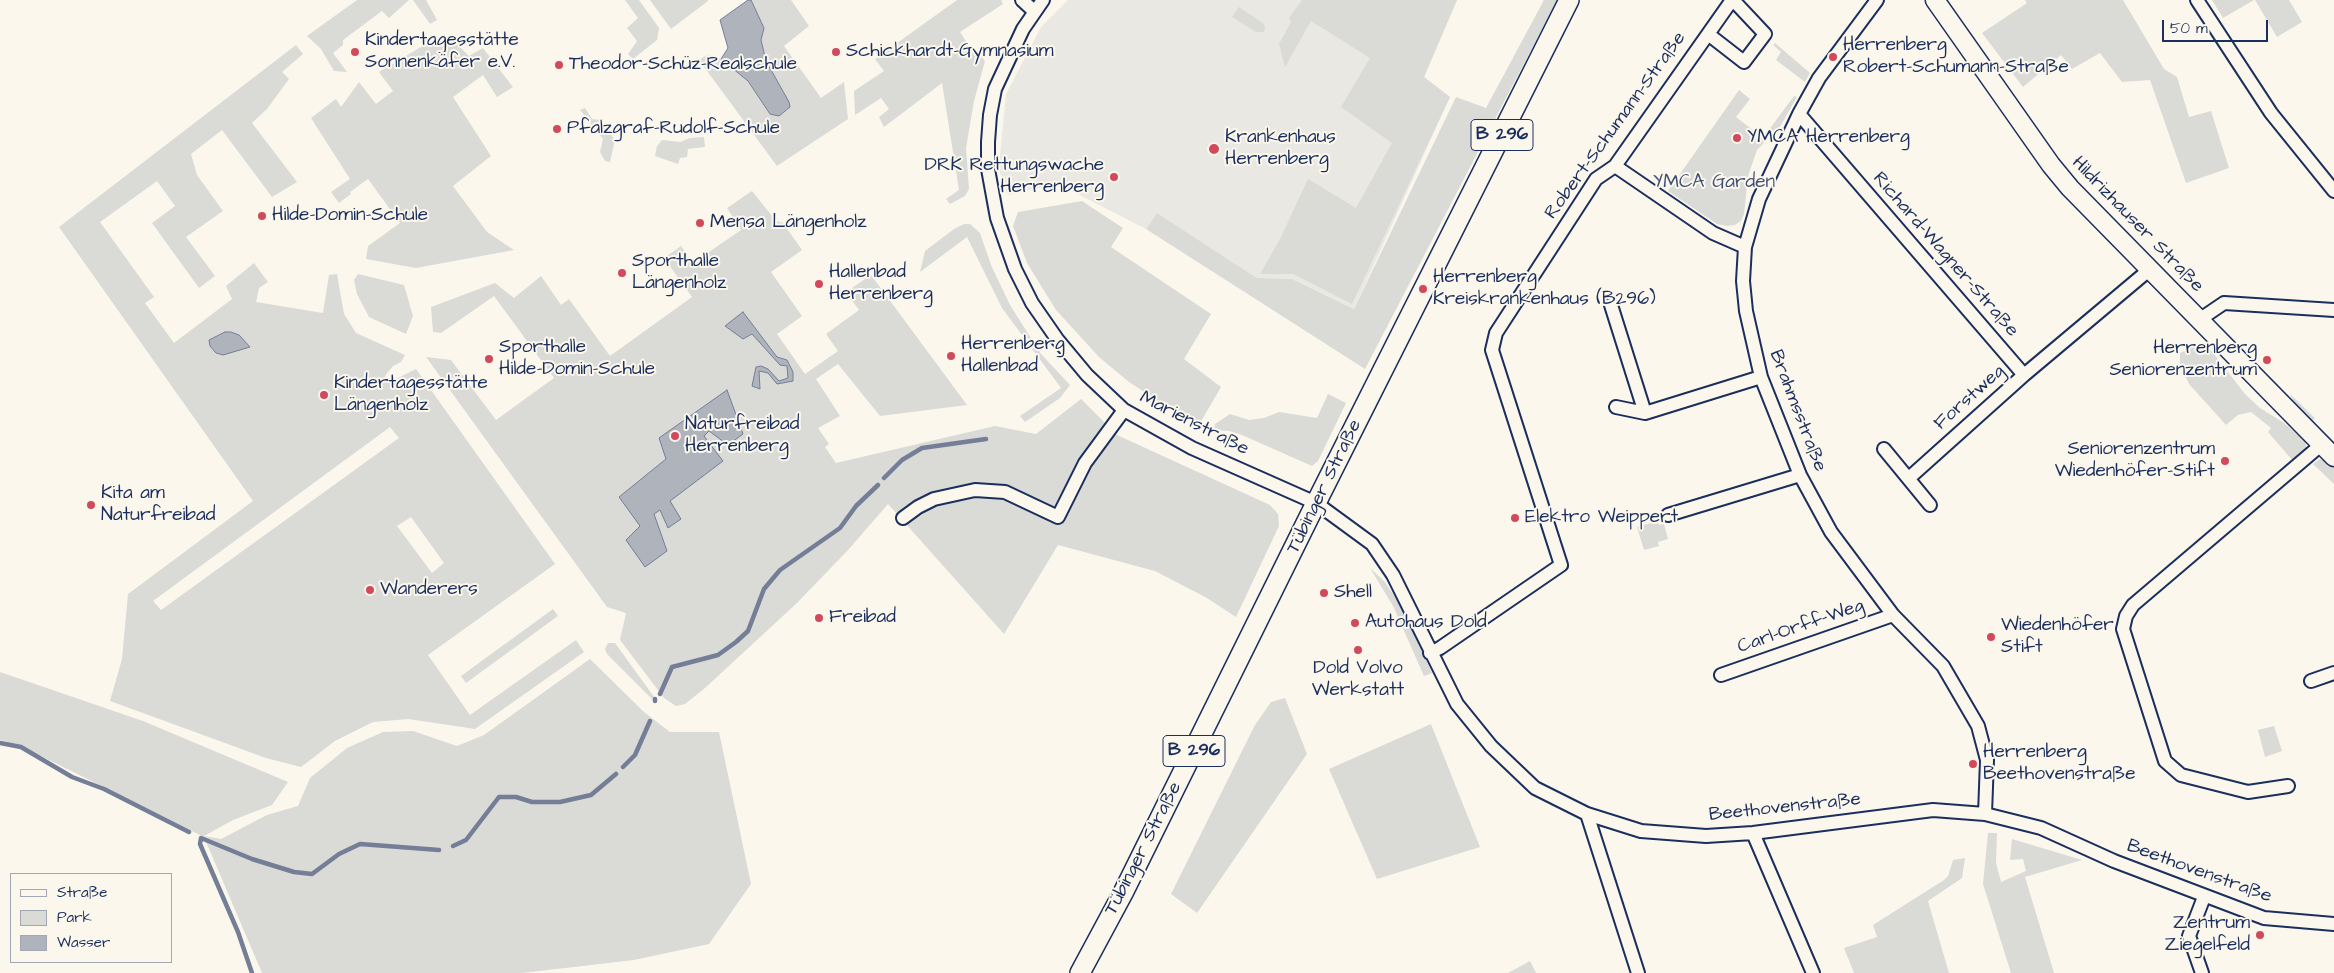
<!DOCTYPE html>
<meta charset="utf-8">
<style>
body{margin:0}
#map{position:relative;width:2334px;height:973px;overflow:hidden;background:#fbf7ec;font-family:"Architects Daughter",sans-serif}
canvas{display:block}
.legend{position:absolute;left:10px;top:873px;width:162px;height:90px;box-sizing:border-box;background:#fbf7ec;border:1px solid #a1a7b3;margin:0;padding:6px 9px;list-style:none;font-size:15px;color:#1b2f5e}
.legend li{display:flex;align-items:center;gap:10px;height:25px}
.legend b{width:25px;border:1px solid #a1a7b3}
.scale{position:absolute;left:2162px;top:20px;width:106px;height:22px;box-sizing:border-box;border:2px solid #1b2f5e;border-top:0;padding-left:6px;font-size:15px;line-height:18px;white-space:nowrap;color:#1b2f5e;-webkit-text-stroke:4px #fbf7ec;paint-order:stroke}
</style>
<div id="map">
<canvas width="2334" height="973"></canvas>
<ul class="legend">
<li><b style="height:6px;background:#fbf7ec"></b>Straße</li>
<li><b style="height:14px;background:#dadad7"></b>Park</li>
<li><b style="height:14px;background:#afb3bb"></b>Wasser</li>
</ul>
<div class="scale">50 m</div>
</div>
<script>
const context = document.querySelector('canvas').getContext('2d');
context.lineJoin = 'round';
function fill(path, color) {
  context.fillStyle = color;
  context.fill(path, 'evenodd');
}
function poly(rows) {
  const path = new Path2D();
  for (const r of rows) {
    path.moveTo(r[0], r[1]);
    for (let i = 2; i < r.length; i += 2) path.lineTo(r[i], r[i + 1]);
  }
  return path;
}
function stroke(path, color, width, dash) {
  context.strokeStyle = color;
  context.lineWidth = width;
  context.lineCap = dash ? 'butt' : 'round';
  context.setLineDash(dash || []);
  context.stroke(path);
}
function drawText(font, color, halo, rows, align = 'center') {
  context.font = font + ' "Architects Daughter",sans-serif';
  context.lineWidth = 4;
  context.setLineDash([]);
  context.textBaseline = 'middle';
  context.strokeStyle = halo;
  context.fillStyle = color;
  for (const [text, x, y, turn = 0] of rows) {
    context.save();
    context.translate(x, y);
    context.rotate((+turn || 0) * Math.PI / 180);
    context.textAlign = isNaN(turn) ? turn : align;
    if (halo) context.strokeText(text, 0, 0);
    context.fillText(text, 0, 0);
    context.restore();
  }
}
fill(poly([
 [1068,0,1457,0,1424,77,1450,97,1354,309,1292,279,1257,278,1157,213,1146,229,1058,184,1008,195,1002,183,999,166,1006,94,1041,27]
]), '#eae8e2');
fill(poly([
 [357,0,409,0,389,18,382,11,343,40,343,45,333,53,347,72,334,71,321,49,307,36],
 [413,0,426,0,437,20,430,24],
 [625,0,639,0,659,28,657,40,633,59,628,54,637,41,627,28,638,18],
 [650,0,708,0,708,1,671,29],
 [751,0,791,0,809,26,784,46,821,98,844,82,848,119,777,166,699,60,707,55,721,59,748,81,770,114,790,107,766,61,761,40,764,28],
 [957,0,1001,0,1003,4,960,32,969,46,971,45,985,61,974,101,966,148,969,189,965,196,950,204,946,199,959,190,942,83,884,127,879,117,889,109,881,98,855,115,854,91,884,71,875,59],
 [1302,0,1457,0,1424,77,1450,97,1352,304,1293,274,1260,274,1280,239,1308,179,1356,208,1392,143,1341,107,1370,58,1311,21,1285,67,1279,44,1291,22,1289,18],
 [1544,0,1557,0,1365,369,1146,229,1157,213,1257,278,1292,279,1354,309,1456,97,1486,108],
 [2025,0,2123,0,2164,69,2177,77,2189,117,2211,111,2229,168,2186,183,2150,80,2122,82,2100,53,2072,69,2061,55,2023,87,1982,33,2027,3],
 [2212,0,2254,0,2223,18],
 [2255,0,2289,0,2302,22,2277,37],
 [1239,7,1264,24,1265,30,1263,32,1256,32,1232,17],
 [441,35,451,38,469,56,483,48,513,87,497,97,483,75,453,97,491,156,453,186,487,232,514,250,416,268,366,259,368,246,400,223,368,179,350,192,351,194,339,203,331,192,350,179,311,118,336,99,341,107,359,82,376,104,393,91,379,72],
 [1775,43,1810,73,1805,82,1776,60,1781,52,1773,45],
 [296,45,303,54,282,72,289,79,267,109,252,123,297,182,272,197,222,130,191,154,197,175,223,211,186,237,215,276,199,288,152,223,175,206,157,181,100,222,154,297,145,303,174,343,232,299,226,286,254,263,268,282,259,288,256,302,323,313,329,275,337,274,344,314,356,333,405,355,401,362,393,366,385,376,388,383,416,369,555,564,428,655,470,715,576,640,584,652,475,729,408,719,373,722,335,741,301,767,266,758,110,701,122,659,128,594,253,501,59,227],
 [390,427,399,438,161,610,153,601],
 [411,517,444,563,432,573,397,526],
 [1739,90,1750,99,1736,117,1763,138,1794,96,1797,97,1781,125,1757,150,1748,176,1744,214,1741,221,1735,225,1727,226,1717,224,1668,191],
 [585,108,592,119,600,120,615,140,610,162,605,161,600,152,603,139,580,110],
 [704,137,705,147,688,149,687,157,680,158,678,164,655,156,657,146,662,140,680,142,690,138],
 [752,191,776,221,783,223,802,250,771,272,802,316,777,334,805,374,838,351,826,334,859,310,846,292,871,275,967,405,880,416,838,364,816,379,840,416,818,428,829,444,825,447,836,463,995,426,1036,434,1081,399,1117,435,1270,505,1278,514,1279,526,1236,617,1207,598,1155,571,1058,545,1004,634,888,504,849,549,797,603,705,688,685,704,676,706,664,698,620,640,626,613,607,607,426,357,451,360,496,420,554,378,494,296,441,333,433,332,431,307,495,283,514,298,541,276,561,305,569,299,610,356,692,297,664,258,681,246,693,263,741,230,727,208],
 [1082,201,1123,228,1111,247,1211,314,1184,359,1221,387,1200,423,1155,399,1129,382,1099,357,1056,310,1027,263,1013,226,1018,212],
 [964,224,970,224,980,233,991,265,1010,305,1041,354,1070,385,1060,398,1025,422,1020,416,1061,388,1002,308,967,237,920,272,925,251,954,229],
 [358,274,404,285,413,316,406,334,369,317,357,294,354,280],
 [2201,343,2207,345,2245,394,2260,408,2284,423,2306,442,2306,452,2299,459,2293,461,2268,432,2271,428,2251,412,2238,415,2226,425,2189,384,2180,364,2180,353],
 [1328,394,1346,403,1318,461,1312,466,1242,435,1229,431,1214,430,1215,424,1230,414,1249,420,1264,418,1279,412,1317,418],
 [2290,394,2315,418,2311,422,2296,407],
 [2320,459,2334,464,2334,484,2313,464],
 [1658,521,1659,525,1664,524,1668,539,1658,542,1659,546,1644,550,1637,527],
 [1370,568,1384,581,1401,605,1432,673,1424,676,1393,606],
 [553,609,558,616,466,683,461,676],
 [608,643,615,643,657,701,656,703,607,654,605,649],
 [590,659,644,712,670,732,719,732,751,884,709,944,634,960,522,973,262,973,204,837,21,746,0,740,0,672,143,721,288,782,272,805,233,820,204,836,221,839,267,815,298,806,310,778,347,748,383,732,413,731,457,746,484,735],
 [1285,698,1307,754,1197,913,1171,894,1255,725,1271,702],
 [1431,724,1480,847,1377,879,1329,769],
 [2274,726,2282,751,2265,757,2258,730],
 [1988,833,1997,833,1996,863,2001,882,2026,871,2023,859,2010,860,2012,839,2082,860,2025,877,2054,973,2011,973,1983,884],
 [1965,858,1962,878,1928,901,1949,973,1854,973,1844,948,1877,937,1873,925,1944,880,1948,876,1953,860],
 [1530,961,1536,973,1508,973]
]), '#dadad7');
const water = poly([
 [748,0,751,0,764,28,761,40,766,61,789,102,790,107,779,116,770,114,748,81,721,59,728,48,720,20,748,0],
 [743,312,777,357,787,360,793,372,793,381,777,384,768,373,759,371,760,389,752,386,756,367,761,366,768,369,779,381,788,378,787,366,780,365,752,334,743,339,725,326,743,312],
 [225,332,231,332,239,335,250,347,223,355,216,353,210,346,209,340,225,332],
 [727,390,743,434,728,445,709,431,704,436,723,461,670,501,681,519,668,528,660,510,654,514,667,551,645,567,626,540,640,526,619,497,666,459,659,438,727,390]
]);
fill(water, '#afb3bb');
stroke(water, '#747e96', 1);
stroke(poly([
 [884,478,902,460,922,448,986,439],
 [660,694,672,667,718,655,736,642,748,631,764,589,780,570,840,528,856,506,878,485],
 [655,701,655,699],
 [0,743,21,747,72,777,104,789,189,832],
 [623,767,635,755,650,721],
 [453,846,466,840,499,797,516,797,532,802,560,802,591,795,616,774],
 [252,973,238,932,200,844,201,838,252,859,294,872,312,874,339,854,360,844,439,850]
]), '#747e96', 4.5);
const minor = poly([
 [1022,0,1034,11],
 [1043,0,1023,29,995,89,990,115,988,142,988,169,997,218,1015,269,1032,303,1057,339,1087,375,1124,410,1192,448,1316,503,1372,544,1393,575,1457,704,1491,746,1535,788,1587,814,1641,831,1706,836,1753,833,1933,810,1985,814,2041,828,2114,861,2264,918,2334,924],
 [1877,0,1819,78,1799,114,1759,199,1745,247,1743,281,1746,311,1761,377,1800,475,1831,532,1893,615,1943,666,1978,726,1987,760,1985,814],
 [2197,0,2271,113,2334,191],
 [1708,34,1744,62,1765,34,1733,0],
 [1799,114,2024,375],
 [1615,166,1713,233,1745,247],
 [1611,305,1645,413,1761,377],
 [2199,320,2224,303,2334,310],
 [1616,407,1645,413],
 [1884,449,1930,505],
 [1909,478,2024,375,2149,270],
 [1668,515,1800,475],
 [903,518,918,507,934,499,975,490,1005,492,1058,517,1085,463,1124,410],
 [1430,653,1440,648,1561,565,1492,350,1496,333,1596,179,1615,166,1732,0],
 [1721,675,1893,615],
 [2311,681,2334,673],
 [2288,786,2248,792,2181,775,2165,761,2123,629,2126,616,2133,605,2321,445],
 [1587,814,1638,973],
 [1753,833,1813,973],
 [2202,973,2189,936,2204,897]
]);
const secondary = poly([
 [1935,0,2051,165,2070,188,2334,457]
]);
const primary = poly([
 [1080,973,1123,893,1316,503,1569,0]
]);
stroke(minor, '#1b2f5e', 16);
stroke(secondary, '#1b2f5e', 21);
stroke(primary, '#1b2f5e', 22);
stroke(minor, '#fbf7ec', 12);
stroke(secondary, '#fbf7ec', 18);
stroke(primary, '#fbf7ec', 19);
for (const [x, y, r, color] of [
 [355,52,5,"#d1495b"],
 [836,52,5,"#d1495b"],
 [1833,57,5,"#d1495b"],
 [559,65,5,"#d1495b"],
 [557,129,5,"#d1495b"],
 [1737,138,5,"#d1495b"],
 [1214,149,6,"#d1495b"],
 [1114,177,5,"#d1495b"],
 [262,216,5,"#d1495b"],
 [700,223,5,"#d1495b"],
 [622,273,5,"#d1495b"],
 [819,284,5,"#d1495b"],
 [1423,289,5,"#d1495b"],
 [951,356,5,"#d1495b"],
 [489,359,5,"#d1495b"],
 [2267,360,5,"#d1495b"],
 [324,395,5,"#d1495b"],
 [675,436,5,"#d1495b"],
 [2225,461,5,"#d1495b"],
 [91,505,5,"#d1495b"],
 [1515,518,5,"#d1495b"],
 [370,590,5,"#d1495b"],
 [1324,593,5,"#d1495b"],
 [819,618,5,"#d1495b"],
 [1355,623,5,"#d1495b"],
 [1991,637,5,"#d1495b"],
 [1358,650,5,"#d1495b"],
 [1973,764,5,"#d1495b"],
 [2260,935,5,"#d1495b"]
]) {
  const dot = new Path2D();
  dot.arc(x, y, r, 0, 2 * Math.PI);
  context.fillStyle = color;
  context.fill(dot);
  stroke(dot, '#fbf7ec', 2);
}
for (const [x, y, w] of [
 [1502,135,62],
 [1194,751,62]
]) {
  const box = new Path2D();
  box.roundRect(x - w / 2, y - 15.5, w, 31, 4);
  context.fillStyle = '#fbf7ec';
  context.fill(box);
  stroke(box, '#1b2f5e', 1);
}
drawText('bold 18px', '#1b2f5e', null, [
 ["B 296",1502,135],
 ["B 296",1194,751]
]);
drawText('19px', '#1b2f5e', '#fbf7ec', [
 ["Kindertagesstätte",365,41],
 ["Sonnenkäfer e.V.",365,63],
 ["Herrenberg",1843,46],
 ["Robert-Schumann-Straße",1843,68],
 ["Schickhardt-Gymnasium",846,52],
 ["Theodor-Schüz-Realschule",569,65],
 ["Pfalzgraf-Rudolf-Schule",567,129],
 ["Krankenhaus",1225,138],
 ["Herrenberg",1225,160],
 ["YMCA Herrenberg",1747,138],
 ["DRK Rettungswache",1104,166,"right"],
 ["Herrenberg",1104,188,"right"],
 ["Hilde-Domin-Schule",272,216],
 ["Mensa Längenholz",710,223],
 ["Sporthalle",632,262],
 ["Längenholz",632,284],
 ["Hallenbad",829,273],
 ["Herrenberg",829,295],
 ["Herrenberg",1433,278],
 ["Kreiskrankenhaus (B296)",1433,300],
 ["Herrenberg",961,345],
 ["Hallenbad",961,367],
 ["Sporthalle",499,348],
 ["Hilde-Domin-Schule",499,370],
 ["Herrenberg",2257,349,"right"],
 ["Seniorenzentrum",2257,371,"right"],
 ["Kindertagesstätte",334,384],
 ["Längenholz",334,406],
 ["Naturfreibad",685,425],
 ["Herrenberg",685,447],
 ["Seniorenzentrum",2215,450,"right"],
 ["Wiedenhöfer-Stift",2215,472,"right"],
 ["Kita am",101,494],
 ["Naturfreibad",101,516],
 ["Elektro Weippert",1525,518],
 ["Wanderers",380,590],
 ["Shell",1334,593],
 ["Freibad",829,618],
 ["Autohaus Dold",1365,623],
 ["Wiedenhöfer",2001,626],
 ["Stift",2001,648],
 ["Dold Volvo",1358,669,"center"],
 ["Werkstatt",1358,691,"center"],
 ["Herrenberg",1983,753],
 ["Beethovenstraße",1983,775],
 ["Zentrum",2250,924,"right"],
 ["Ziegelfeld",2250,946,"right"]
], 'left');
drawText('19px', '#1b2f5e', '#fbf7ec', [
 ["Robert-Schumann-Straße",1616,126,-54],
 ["Hildrizhauser Straße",2137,225,46],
 ["Richard-Wagner-Straße",1945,255,49],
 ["Forstweg",1970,398,-42],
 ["Brahmsstraße",1797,411,69],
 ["Marienstraße",1194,424,27],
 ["Tübinger Straße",1325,487,-64],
 ["Carl-Orff-Weg",1801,627,-19],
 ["Beethovenstraße",1785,808,-6],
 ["Tübinger Straße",1144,849,-63],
 ["Beethovenstraße",2199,872,20]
]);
drawText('19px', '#415176', '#fbf7ec', [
 ["YMCA Garden",1714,183]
]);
</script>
